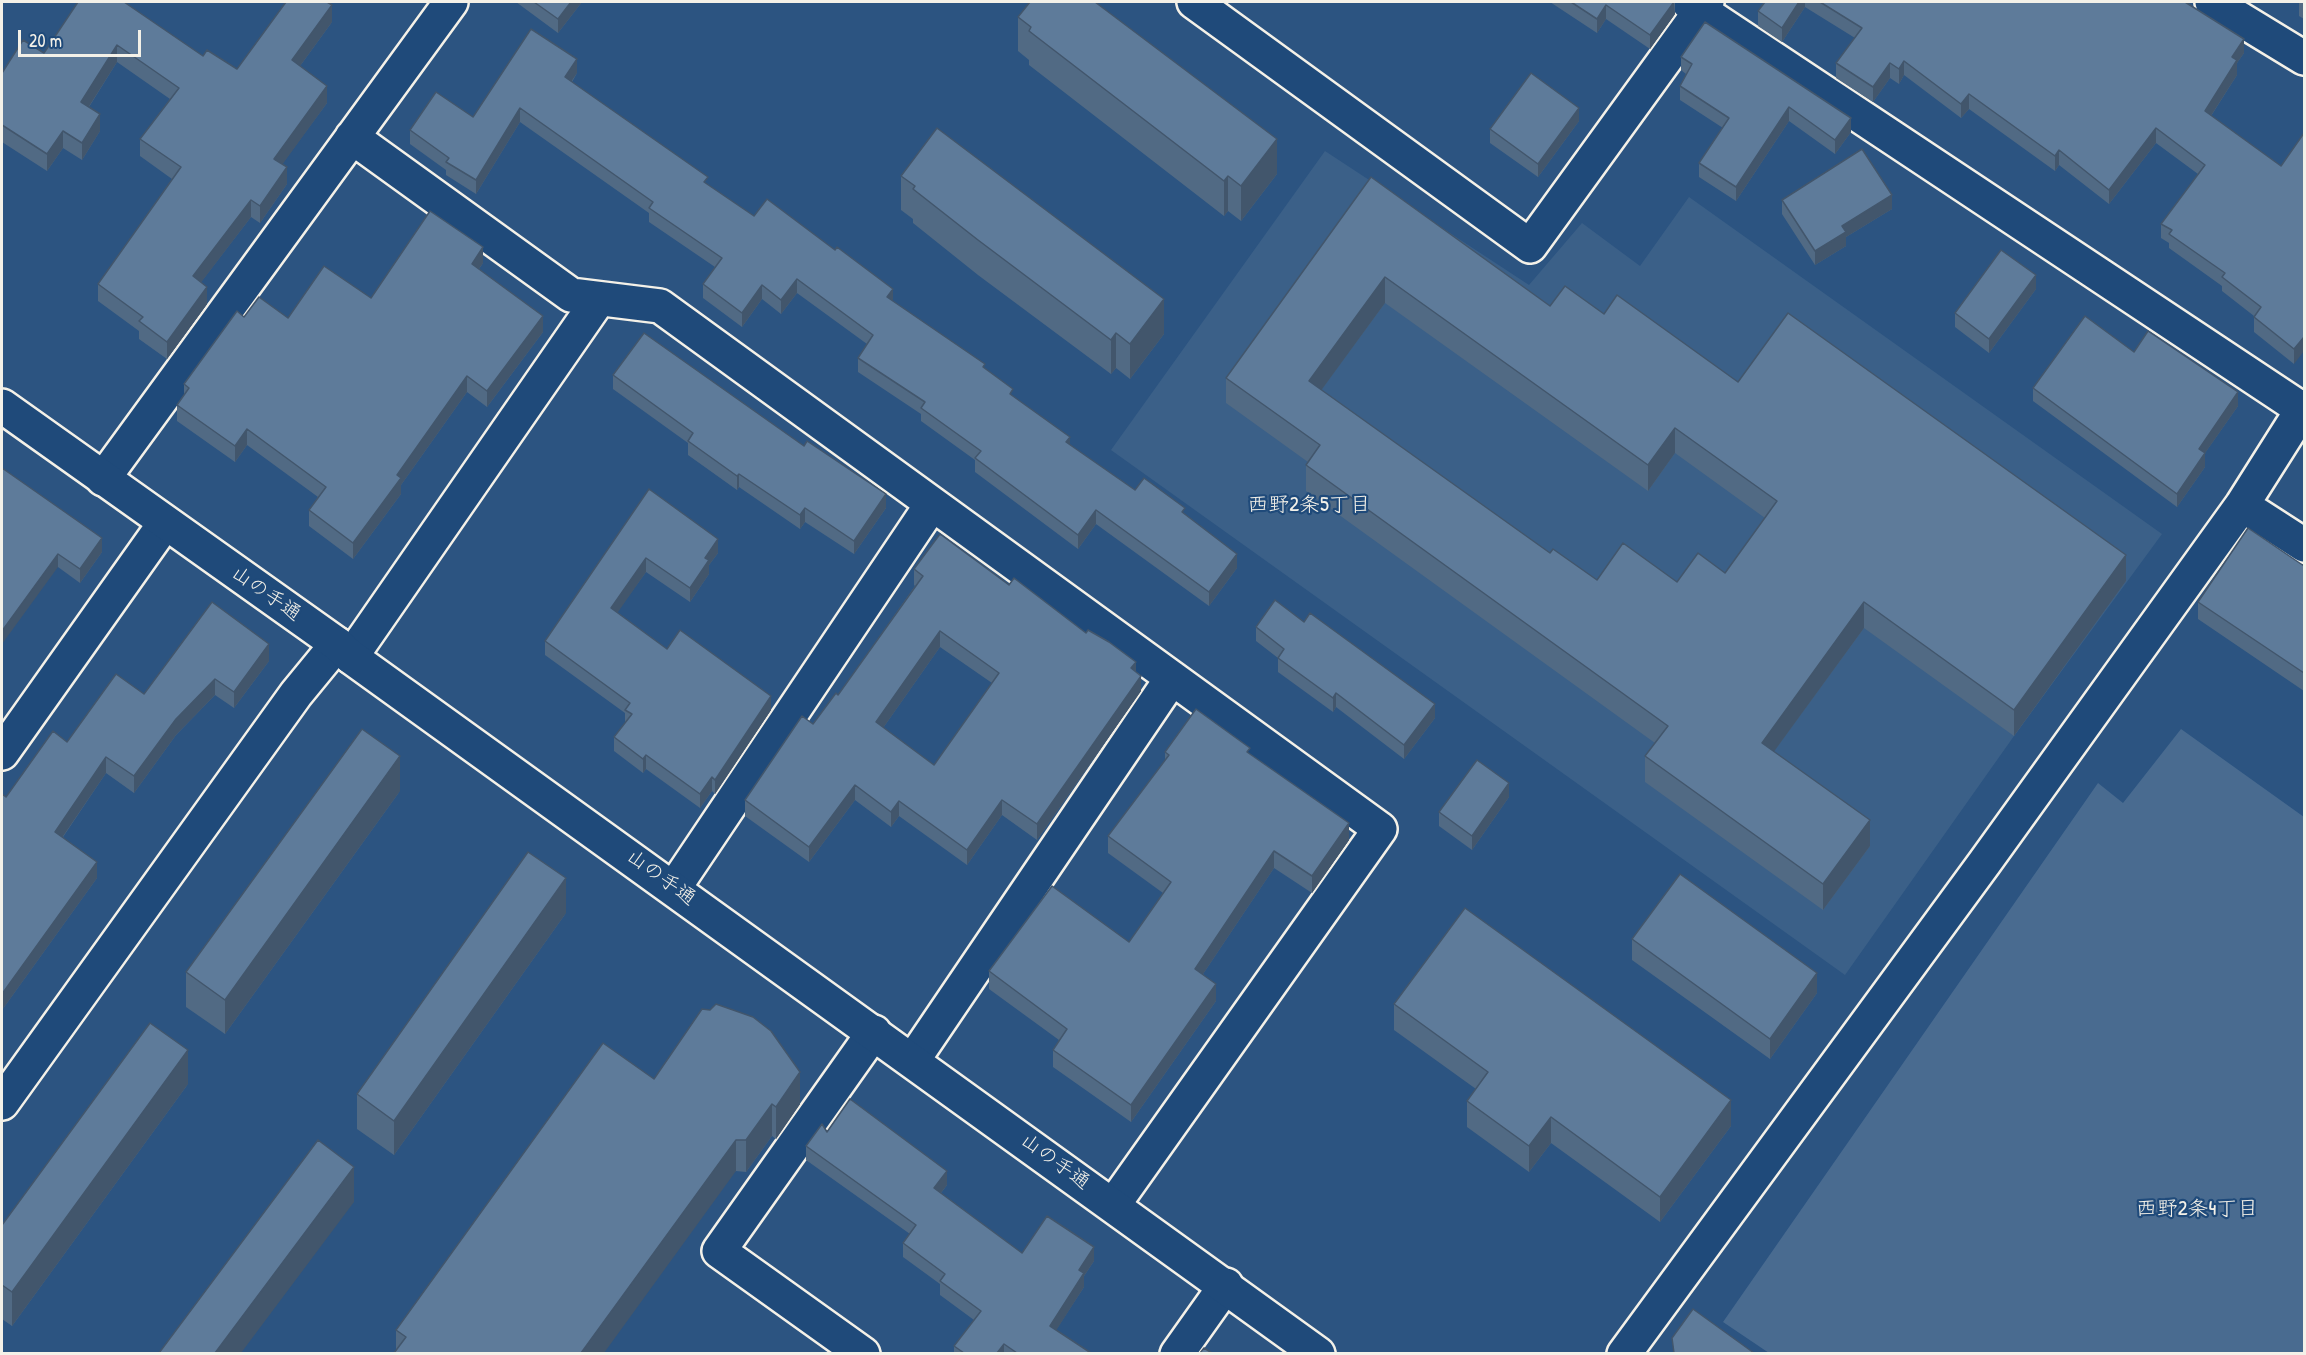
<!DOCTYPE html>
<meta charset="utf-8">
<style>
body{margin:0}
#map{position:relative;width:2306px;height:1355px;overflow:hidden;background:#2c5481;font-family:"Patrick Hand",sans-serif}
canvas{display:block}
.frame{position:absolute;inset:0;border:3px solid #f4f1e8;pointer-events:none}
.scale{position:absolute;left:18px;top:30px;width:123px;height:27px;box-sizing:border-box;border:3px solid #f4f1e8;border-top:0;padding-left:8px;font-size:18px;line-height:21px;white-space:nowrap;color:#f4f1e8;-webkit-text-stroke:4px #1f4a7a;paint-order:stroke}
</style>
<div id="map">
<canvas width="2306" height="1355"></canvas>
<div class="frame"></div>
<div class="scale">20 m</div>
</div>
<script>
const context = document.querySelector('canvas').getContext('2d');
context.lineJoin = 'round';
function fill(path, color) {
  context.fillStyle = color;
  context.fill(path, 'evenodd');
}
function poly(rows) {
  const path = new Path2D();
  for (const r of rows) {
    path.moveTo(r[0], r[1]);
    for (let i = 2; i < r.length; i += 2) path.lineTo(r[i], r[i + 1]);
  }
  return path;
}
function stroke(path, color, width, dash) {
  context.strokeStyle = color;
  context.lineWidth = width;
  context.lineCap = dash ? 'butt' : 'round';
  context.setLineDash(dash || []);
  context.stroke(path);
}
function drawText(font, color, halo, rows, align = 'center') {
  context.font = font + ' "Patrick Hand","Klee One",sans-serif';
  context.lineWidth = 4.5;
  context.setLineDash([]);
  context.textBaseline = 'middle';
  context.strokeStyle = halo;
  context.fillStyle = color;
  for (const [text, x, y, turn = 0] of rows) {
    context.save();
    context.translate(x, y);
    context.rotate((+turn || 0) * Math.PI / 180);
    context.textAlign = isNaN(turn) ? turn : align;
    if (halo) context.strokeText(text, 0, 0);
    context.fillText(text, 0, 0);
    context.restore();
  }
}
fill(poly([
 [1325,151,1529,285,1582,223,1640,266,1689,197,2162,534,2014,736,1845,975,1111,450]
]), '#3b6088');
fill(poly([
 [2181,729,2304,817,2304,1353,1769,1353,1723,1322,2098,783,2123,803]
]), '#496b90');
const minor = poly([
 [1194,2,1530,246,1707,2],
 [1688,2,2303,410],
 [2212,2,2304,58],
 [352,137,571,295,660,306,1380,829,1114,1204],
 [103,479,451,2],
 [2242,505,2304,545],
 [351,657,599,299],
 [2,753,165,523],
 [674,888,932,504],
 [913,1060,1172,678],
 [2,1103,296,694,337,644],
 [863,1354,719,1251,874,1032],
 [1177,1354,1226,1285],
 [1624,1354,1985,862,2242,505,2304,407]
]);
const primary = poly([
 [2,406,337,644,351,657,1318,1354]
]);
stroke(minor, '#f4f1e8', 38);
stroke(primary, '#f4f1e8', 38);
stroke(minor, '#1f4a7a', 33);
stroke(primary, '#1f4a7a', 33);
fill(poly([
 [78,2,203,56,237,69,332,22,300,66,327,103,282,164,287,184,260,223,251,217,201,282,207,304,167,359,139,339,139,331,98,301,98,284,172,179,140,156,140,139,170,99,117,62,89,107,100,131,82,160,63,148,47,171,2,142,2,73,44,53],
 [516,2,582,2,558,33],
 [1550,2,1675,2,1675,14,1650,49,1606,19,1597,33],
 [1765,2,2185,2,2244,53,2237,63,2237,75,2211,116,2281,166,2304,133,2294,364,2254,332,2254,316,2222,291,2222,286,2169,248,2169,243,2161,238,2161,224,2198,174,2156,143,2109,204,2059,165,2055,171,1969,109,1961,118,1904,75,1899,84,1890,78,1873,102,1836,78,1836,63,1855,38,1805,7,1782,42,1758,26,1758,11],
 [2299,2,2304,2,2304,19,2299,16],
 [1018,17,1277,174,1241,221,1228,211,1224,216,1029,65,1029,60,1018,51],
 [1681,57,1851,132,1835,154,1789,121,1736,201,1699,177,1699,163,1723,128,1680,100,1680,86,1686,74,1681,70],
 [577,73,572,82,708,185,754,216,893,302,985,369,1013,397,1070,445,1135,490,1185,515,1237,568,1209,606,1096,524,1078,549,975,472,975,460,921,421,921,414,858,372,858,358,867,344,797,293,781,314,762,299,742,327,703,298,703,284,715,267,649,222,649,213,520,122,476,194,446,175,446,170,410,144,410,130,473,117],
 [1579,121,1538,177,1490,143,1490,129],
 [901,176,1164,334,1130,379,1116,368,1111,374,978,275,913,223,913,219,901,210],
 [1371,177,1550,306,1604,314,2126,581,2014,736,1864,628,1774,751,1870,846,1823,910,1645,782,1645,756,1655,743,1306,491,1306,465,1308,462,1226,403,1226,378],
 [1385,303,1648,491,1675,453,1765,518,1725,573,1677,582,1597,580,1550,553,1321,390],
 [1782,200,1892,209,1846,237,1846,246,1815,265,1782,214],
 [483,263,479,269,543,332,487,407,467,392,401,485,401,494,353,559,309,526,309,510,318,497,247,445,235,462,177,421,177,405,184,396,184,384,244,317,288,318,371,298],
 [2036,289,1989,353,1955,327,1955,313],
 [613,375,886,508,854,554,805,522,800,529,739,487,737,490,688,455,688,443,613,389],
 [2033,388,2238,406,2205,453,2205,467,2177,507,2033,401],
 [2,468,102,552,80,583,58,567],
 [649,489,718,553,709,565,709,574,690,602,646,572,617,612,667,649,771,710,715,794,712,791,700,808,646,769,643,773,614,751,614,737,625,723,625,713,545,655,545,641],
 [2304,566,2304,691,2198,619,2198,602],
 [914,569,1009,585,1136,672,1141,691,1037,840,1002,815,967,865,899,816,891,827,855,800,809,862,745,816,745,800,813,724,838,695,915,586,914,585],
 [940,647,992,683,934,765,883,728],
 [1256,627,1435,718,1404,759,1336,707,1333,712,1278,672,1278,658,1256,641],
 [269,661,234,708,215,695,176,735,134,793,106,773,63,837,97,878,2,1010,2,794,6,797,67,742,144,694],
 [1165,752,1250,754,1349,840,1312,893,1274,868,1203,974,1216,1001,1131,1122,1053,1067,1053,1050,1059,1040,989,989,989,971,1129,942,1163,893,1108,853,1108,836,1165,761],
 [400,791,225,1034,186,1007,186,972],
 [1509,797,1472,850,1439,826,1439,812],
 [566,913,394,1155,357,1129,357,1094],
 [1632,939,1817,993,1770,1059,1632,960],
 [1394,1004,1731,1126,1660,1222,1551,1143,1529,1172,1467,1127,1467,1101,1476,1089,1394,1030],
 [654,1079,800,1104,776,1139,772,1136,746,1172,736,1171,396,1350,396,1330],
 [188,1084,12,1326,2,1319,2,1225],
 [827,1132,947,1185,941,1193,1022,1253,1094,1261,1084,1276,1084,1287,1056,1330,1091,1353,954,1353,954,1346,974,1320,940,1295,940,1284,903,1257,903,1243,910,1234,806,1160,806,1146]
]), '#516a84');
fill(poly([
 [571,2,582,2,558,33,558,19],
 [1674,2,1675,14,1650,49,1650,35],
 [1799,2,1805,2,1805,7,1782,42,1782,28],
 [332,5,332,22,292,77,292,60],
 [1606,5,1606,19,1597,33,1597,19],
 [2244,39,2244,53,2237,63,2237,75,2205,125,2205,111,2232,57],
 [117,45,117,62,81,119,81,102],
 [577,59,577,73,565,91,565,77],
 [1904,61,1904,75,1899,84,1899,69],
 [1890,63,1890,78,1873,102,1873,87],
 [327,86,327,103,274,176,274,159],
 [1969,94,1969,109,1961,118,1961,104],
 [1789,107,1789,121,1736,201,1736,187],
 [520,108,520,122,476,194,476,180],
 [1579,108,1579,121,1538,177,1538,164],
 [100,114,100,131,82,160,82,143],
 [1851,118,1851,132,1835,154,1835,140],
 [2156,128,2156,143,2109,204,2109,190],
 [63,131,63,148,47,171,47,154],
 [1277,139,1277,174,1241,221,1241,186],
 [2059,150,2059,165,2055,171,2055,156],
 [287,167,287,184,260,223,260,206],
 [1228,176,1228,211,1224,216,1224,181],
 [1892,195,1892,209,1846,237,1846,246,1815,265,1815,251,1842,226],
 [251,200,251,217,193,293,193,276],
 [483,247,483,263,472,279,472,264],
 [2036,275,2036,289,1989,353,1989,339],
 [1385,277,1385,303,1309,407,1309,381],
 [797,279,797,293,781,314,781,300],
 [762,285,762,299,742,327,742,313],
 [207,287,207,304,167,359,167,342],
 [893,289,893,302,887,297],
 [1164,299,1164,334,1130,379,1130,344],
 [543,316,543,332,487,407,487,391],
 [1116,333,1116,368,1111,374,1111,340],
 [2304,337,2304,351,2294,364,2294,349],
 [467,376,467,392,401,485,401,494,353,559,353,543,397,475],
 [2238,392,2238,406,2203,456,2205,453,2205,467,2177,507,2177,494,2199,449],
 [1675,428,1675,453,1648,491,1648,465],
 [247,429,247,445,235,462,235,446],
 [1070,437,1070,450,1066,442],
 [739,474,739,487,737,490,737,476],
 [886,494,886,508,854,554,854,541],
 [805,508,805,522,800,529,800,515],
 [1096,510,1096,524,1078,549,1078,535],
 [102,538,102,552,80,583,80,569],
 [718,539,718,553,709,565,709,574,690,602,690,588,705,558],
 [58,554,58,567,2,644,2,631],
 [1237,554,1237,568,1209,606,1209,592],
 [2126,555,2126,581,2014,736,2014,710],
 [646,558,646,572,611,622,611,608],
 [1864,602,1864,628,1762,768,1762,743],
 [940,631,940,647,876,738,876,722],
 [269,644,269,661,234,708,234,692],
 [1136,662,1136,677,1131,668],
 [1141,676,1141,691,1037,840,1037,824],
 [215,679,215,695,176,735,134,793,134,776,176,719],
 [1336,693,1336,707,1333,712,1333,698],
 [771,696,771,710,715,794,715,780],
 [1435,704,1435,718,1404,759,1404,745],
 [646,755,646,769,643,773,643,759],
 [400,756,400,791,225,1034,225,1000],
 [106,757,106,773,55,848,55,832],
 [712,777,712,791,700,808,700,794],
 [1509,783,1509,797,1472,850,1472,836],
 [855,785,855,800,809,862,809,847],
 [1002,800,1002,815,967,865,967,850],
 [899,801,899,816,891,827,891,812],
 [1870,820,1870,846,1823,910,1823,884],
 [1349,823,1349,840,1312,893,1312,876],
 [1274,851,1274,868,1195,986,1195,969],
 [97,862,97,878,2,1010,2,994],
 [566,878,566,913,394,1155,394,1121],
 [1817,973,1817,993,1770,1059,1770,1039],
 [1216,984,1216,1001,1131,1122,1131,1105],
 [188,1050,188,1084,12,1326,12,1292],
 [800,1072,800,1104,776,1139,776,1107],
 [1731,1100,1731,1126,1660,1222,1660,1197],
 [772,1104,772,1136,746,1172,746,1140],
 [1551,1117,1551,1143,1529,1172,1529,1146],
 [736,1140,736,1171,604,1353,581,1353],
 [354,1167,354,1202,241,1353,215,1353],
 [947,1171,947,1185,934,1202,934,1188],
 [1094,1247,1094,1261,1084,1276,1084,1287,1050,1340,1050,1326,1079,1270],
 [1004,1344,1004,1353,997,1353]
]), '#42566c');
const building = poly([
 [78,2,124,2,203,56,207,50,237,69,286,2,327,2,332,5,292,60,327,86,274,159,287,167,260,206,251,200,193,276,207,287,167,342,139,321,143,317,98,284,181,167,140,139,179,88,117,45,81,102,100,114,82,143,63,131,47,154,2,125,2,73,23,40,44,53,78,2],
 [534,2,571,2,558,19,534,2],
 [1030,2,1095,2,1277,139,1241,186,1228,176,1224,181,1029,31,1031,27,1018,17,1030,2],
 [1571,2,1674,2,1650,35,1606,5,1597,19,1571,2],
 [1765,2,1799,2,1782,28,1758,11,1765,2],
 [1820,2,2185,2,2244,39,2232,57,2237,60,2205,111,2281,166,2304,133,2304,337,2294,349,2254,317,2261,307,2222,277,2225,273,2169,234,2172,230,2161,224,2205,165,2156,128,2109,190,2059,150,2055,156,1969,94,1961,104,1904,61,1899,69,1890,63,1873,87,1836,63,1862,28,1820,2],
 [1705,22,1851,118,1835,140,1789,107,1736,187,1699,163,1729,118,1680,86,1692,64,1681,57,1705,22],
 [531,29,577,59,565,77,708,177,704,182,754,216,767,199,835,250,837,247,893,289,887,297,985,364,983,367,1013,389,1010,394,1070,437,1066,442,1135,490,1144,478,1185,508,1182,512,1237,554,1209,592,1096,510,1078,535,975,458,981,451,921,408,925,402,858,358,873,335,797,279,781,300,762,285,742,313,703,284,722,258,649,208,653,202,520,108,476,180,446,162,449,158,410,130,436,92,473,117,531,29],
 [1531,73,1579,108,1538,164,1490,129,1531,73],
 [937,128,1164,299,1130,344,1116,333,1111,340,978,240,913,189,915,186,901,176,937,128],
 [1862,149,1892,195,1842,226,1846,232,1815,251,1782,200,1862,149],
 [1371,177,1550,306,1565,286,1604,314,1617,295,1738,382,1788,313,2126,555,2014,710,1864,602,1762,743,1870,820,1823,884,1645,756,1668,726,1306,465,1320,445,1226,378,1371,177],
 [1385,277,1648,465,1675,428,1777,501,1725,573,1698,553,1677,582,1623,543,1597,580,1553,549,1550,553,1309,381,1385,277],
 [430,211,483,247,472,264,543,316,487,391,467,376,397,475,401,478,353,543,309,510,326,487,247,429,235,446,177,405,189,388,184,384,237,311,244,317,259,297,288,318,324,266,371,298,430,211],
 [2001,250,2036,275,1989,339,1955,313,2001,250],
 [2085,316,2134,352,2148,331,2238,392,2199,449,2205,453,2177,494,2033,388,2085,316],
 [644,333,804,446,807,441,886,494,854,541,805,508,800,515,739,474,737,476,688,441,693,433,613,375,644,333],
 [2,468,102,538,80,569,58,554,2,631,2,468],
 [649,489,718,539,705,558,709,560,690,588,646,558,611,608,667,649,680,630,771,696,715,780,712,777,700,794,646,755,643,759,614,737,632,714,625,710,630,703,545,641,649,489],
 [2248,528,2304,566,2304,673,2198,602,2248,528],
 [940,534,1009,585,1014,578,1086,633,1088,630,1109,642,1136,662,1131,668,1141,676,1037,824,1002,800,967,850,899,801,891,812,855,785,809,847,745,800,802,716,813,724,836,693,838,695,923,576,914,569,940,534],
 [940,631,999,673,934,765,876,722,940,631],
 [1275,600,1304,622,1310,613,1435,704,1404,745,1336,693,1333,698,1278,658,1284,649,1256,627,1275,600],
 [212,602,269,644,234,692,215,679,176,719,134,776,106,757,55,832,97,862,2,994,2,794,6,797,53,731,67,742,116,674,144,694,212,602],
 [1196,709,1250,748,1247,752,1349,823,1312,876,1274,851,1195,969,1216,984,1131,1105,1053,1050,1067,1029,989,971,1052,886,1129,942,1171,882,1108,836,1169,755,1165,752,1196,709],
 [362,729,400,756,225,1000,186,972,362,729],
 [1477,760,1509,783,1472,836,1439,812,1477,760],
 [528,852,566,878,394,1121,357,1094,528,852],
 [1680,874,1817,973,1770,1039,1632,939,1680,874],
 [1465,908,1731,1100,1660,1197,1551,1117,1529,1146,1467,1101,1488,1072,1394,1004,1465,908],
 [716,1004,753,1017,771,1031,800,1072,776,1107,772,1104,746,1140,736,1140,581,1353,394,1353,406,1337,396,1330,603,1043,654,1079,702,1009,710,1010,716,1004],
 [150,1023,188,1050,12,1292,2,1285,2,1225,150,1023],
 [850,1099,947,1171,934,1188,1022,1253,1047,1216,1094,1247,1079,1270,1084,1273,1050,1326,1091,1353,1017,1353,1004,1344,997,1353,964,1353,954,1346,981,1311,940,1281,945,1274,903,1243,916,1225,806,1146,822,1124,827,1132,850,1099],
 [318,1140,354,1167,215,1353,159,1353,318,1140],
 [1693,1309,1754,1353,1674,1353,1672,1338,1693,1309],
 [1204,1348,1212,1353,1200,1353,1204,1348]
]);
fill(building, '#5e7b9a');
stroke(building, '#42566c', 1.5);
drawText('20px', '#f4f1e8', '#1f4a7a', [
 ["山の手通",266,594,35],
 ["山の手通",661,878,36],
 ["山の手通",1055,1162,36]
]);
drawText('21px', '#f4f1e8', '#1f4a7a', [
 ["西野2条5丁目",1309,505],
 ["西野2条4丁目",2197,1209]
]);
</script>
